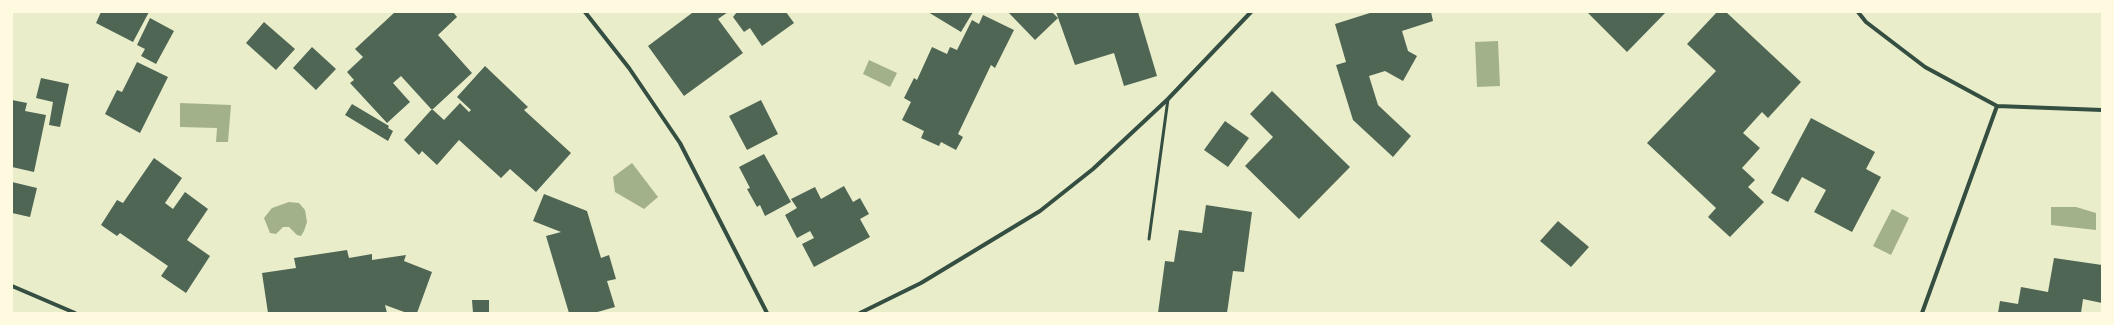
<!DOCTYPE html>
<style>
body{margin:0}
#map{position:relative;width:2114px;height:325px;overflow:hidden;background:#e9edc9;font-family:"Roboto Condensed",sans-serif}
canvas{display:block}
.frame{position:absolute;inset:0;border:13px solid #fefae0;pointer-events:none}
</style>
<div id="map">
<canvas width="2114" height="325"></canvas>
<div class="frame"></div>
</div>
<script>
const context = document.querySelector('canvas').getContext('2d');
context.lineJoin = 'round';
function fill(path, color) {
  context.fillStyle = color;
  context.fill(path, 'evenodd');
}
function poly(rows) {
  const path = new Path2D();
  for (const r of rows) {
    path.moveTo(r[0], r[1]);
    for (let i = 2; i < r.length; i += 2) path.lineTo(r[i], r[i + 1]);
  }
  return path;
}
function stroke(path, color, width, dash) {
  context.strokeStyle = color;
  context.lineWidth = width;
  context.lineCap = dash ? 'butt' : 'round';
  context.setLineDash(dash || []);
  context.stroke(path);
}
fill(poly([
 [1498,41,1500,86,1477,87,1475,42],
 [869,60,897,73,890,87,863,74],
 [180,103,231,105,228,142,216,142,217,128,180,127],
 [632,163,658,197,644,209,615,192,613,177],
 [289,202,299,203,305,210,307,222,304,231,301,236,297,235,289,227,283,227,276,234,270,233,264,218,272,208],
 [2051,207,2076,207,2096,213,2096,230,2051,225],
 [1892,209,1909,218,1891,255,1873,246]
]), '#a3b18a');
fill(poly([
 [101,12,149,12,133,42,96,23],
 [395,12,453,12,457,17,438,35,472,73,432,110,401,76,393,83,410,102,387,123,350,83,354,80,347,72,363,57,355,49],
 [691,12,728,12,718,19,743,53,684,96,648,46,692,13],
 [737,12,786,12,794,23,762,46,750,28,744,32,733,17],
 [928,12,973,12,961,32],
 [1008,12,1052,12,1058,18,1035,40],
 [1056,12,1138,12,1157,76,1124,86,1114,53,1075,65],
 [1373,12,1431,12,1433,21,1402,31,1408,51,1417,56,1403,81,1385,71,1369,76,1378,105,1411,136,1393,157,1353,120,1336,65,1346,62,1335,24],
 [1587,12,1666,12,1627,52],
 [1717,12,1726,12,1801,82,1768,118,1762,112,1743,133,1760,148,1742,168,1755,180,1748,187,1764,202,1730,237,1708,217,1716,208,1647,143,1716,71,1687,44],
 [983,15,1014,30,995,68,991,65,958,134,963,137,956,150,941,142,939,146,921,138,924,131,902,120,911,102,904,98,914,78,917,80,932,47,947,54,950,47,957,50,972,20,979,24],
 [150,18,174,31,156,64,141,56,145,49,137,45],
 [264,22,295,49,276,70,246,43],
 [312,47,336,69,316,90,293,68],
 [137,62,168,77,140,133,105,114,117,90,122,92],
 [485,66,528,107,524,110,571,153,536,192,510,169,501,178,459,140,437,165,422,151,419,155,404,140,432,109,444,120,460,103,469,112,471,110,457,97],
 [41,78,69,84,60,127,49,125,53,102,36,98],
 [1272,91,1350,167,1299,219,1245,166,1273,137,1250,114],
 [12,100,27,103,25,111,46,115,34,172,12,167],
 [761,100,778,134,747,150,729,116],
 [352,104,389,126,388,128,393,131,388,141,345,115],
 [1811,118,1875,152,1866,169,1881,177,1852,232,1814,212,1826,190,1802,177,1788,202,1771,193],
 [1225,121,1249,138,1228,167,1204,150],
 [764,154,791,202,765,216,760,205,757,207,747,189,750,188,739,167],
 [154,158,182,178,165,203,173,209,185,192,208,209,187,240,210,256,186,293,161,276,168,266,120,233,117,236,101,225,117,200,123,203],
 [12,182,37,188,30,217,12,213],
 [844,186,853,202,860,198,869,214,860,219,870,237,814,267,802,244,814,238,810,231,797,238,785,215,797,208,791,199,815,187,821,199],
 [544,194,587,211,601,258,609,255,616,279,607,281,615,307,594,313,569,313,546,236,561,232,533,221],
 [1206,205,1252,212,1244,272,1233,271,1227,313,1158,313,1165,261,1174,262,1179,230,1202,233],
 [1558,221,1589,247,1571,267,1540,241],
 [347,250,349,258,372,254,372,260,406,255,404,261,432,272,417,313,407,313,385,305,387,313,268,313,262,273,296,268,294,258],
 [2054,258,2102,265,2102,303,2083,299,2081,313,1998,313,2000,301,2018,304,2021,287,2048,292],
 [472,300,489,300,489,313,473,313]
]), '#4f6655');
stroke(poly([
 [1149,239,1168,99]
]), '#344e41', 3);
stroke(poly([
 [585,12,629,68,680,143,767,313],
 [1858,12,1866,22,1925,67,1997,106,2102,110],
 [12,286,75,313],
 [860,313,921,283,1040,211,1093,169,1168,99,1251,12],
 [1922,313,1997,106]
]), '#344e41', 4);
</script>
